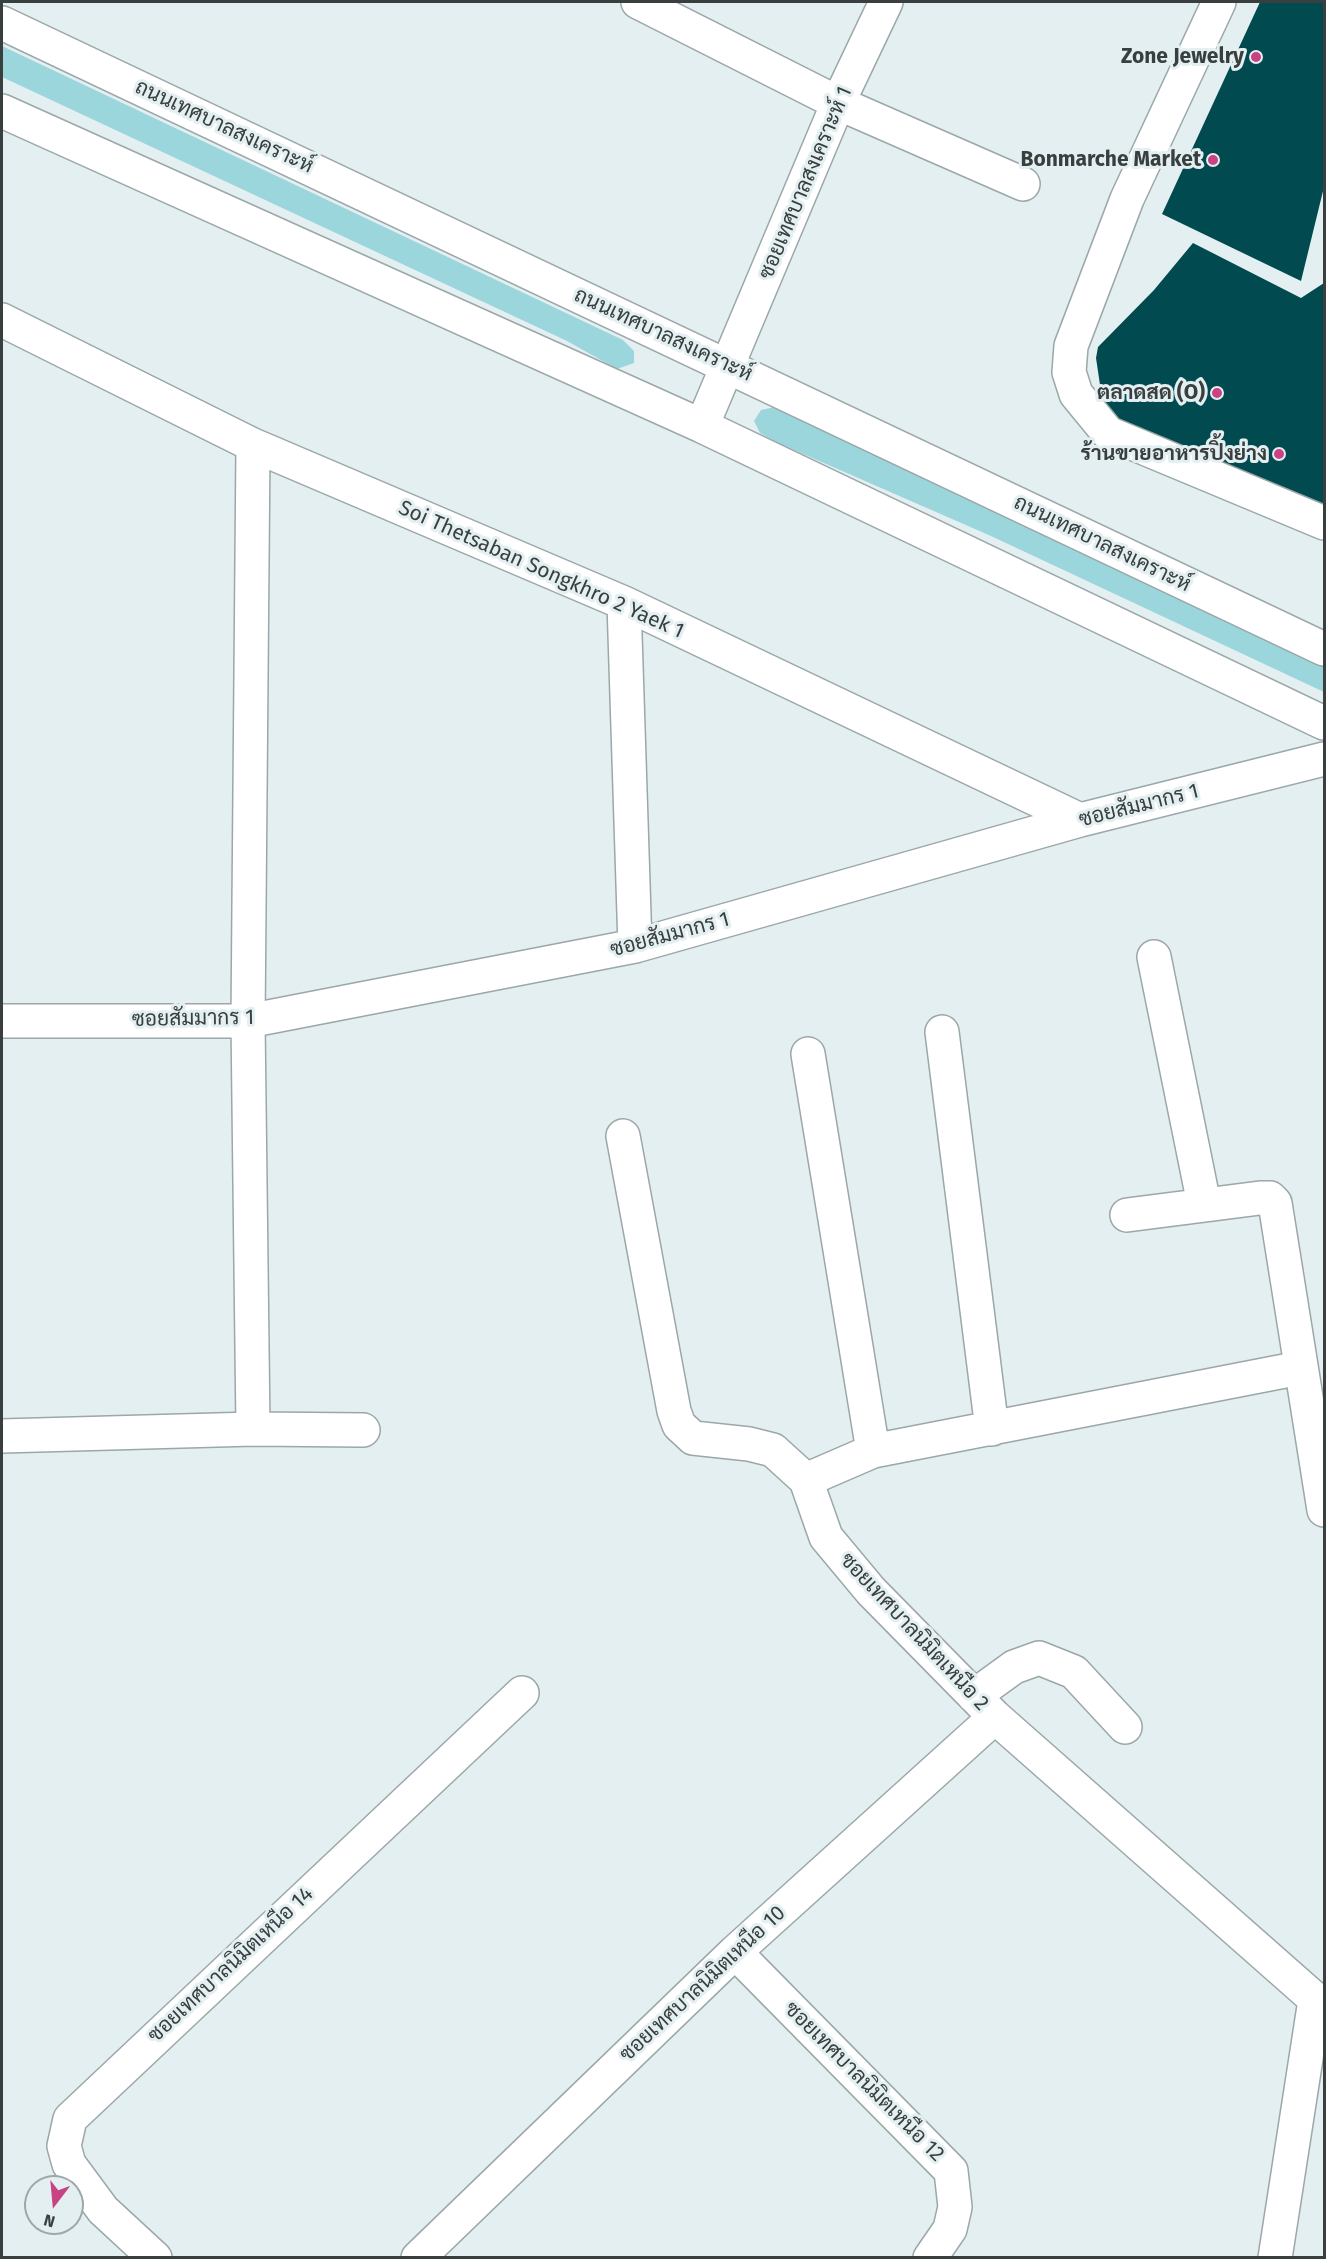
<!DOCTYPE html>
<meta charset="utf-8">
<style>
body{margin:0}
#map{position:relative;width:1326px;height:2259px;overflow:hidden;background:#e3eff1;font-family:"Fira Sans",sans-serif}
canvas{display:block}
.frame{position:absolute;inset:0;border:3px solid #393e3e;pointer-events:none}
.north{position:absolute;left:24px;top:2175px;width:60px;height:60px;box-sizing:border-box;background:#e3eff1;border:2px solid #9fa8a9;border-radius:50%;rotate:196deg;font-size:16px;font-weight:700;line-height:24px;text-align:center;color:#393e3e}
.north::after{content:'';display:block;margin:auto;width:21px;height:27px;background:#c94384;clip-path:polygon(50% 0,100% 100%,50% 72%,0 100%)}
</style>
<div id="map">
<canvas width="1326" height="2259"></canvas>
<div class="frame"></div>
<div class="north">N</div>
</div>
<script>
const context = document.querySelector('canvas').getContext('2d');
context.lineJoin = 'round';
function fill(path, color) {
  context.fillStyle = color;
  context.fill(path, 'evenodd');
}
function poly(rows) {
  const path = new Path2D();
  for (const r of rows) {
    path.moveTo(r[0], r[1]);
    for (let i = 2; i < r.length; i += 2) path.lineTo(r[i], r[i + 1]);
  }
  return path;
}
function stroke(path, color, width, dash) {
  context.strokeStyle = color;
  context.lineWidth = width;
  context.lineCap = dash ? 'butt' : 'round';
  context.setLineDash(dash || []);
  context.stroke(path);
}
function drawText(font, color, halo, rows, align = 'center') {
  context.font = font + ' "Fira Sans",Sarabun,sans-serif';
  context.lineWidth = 6;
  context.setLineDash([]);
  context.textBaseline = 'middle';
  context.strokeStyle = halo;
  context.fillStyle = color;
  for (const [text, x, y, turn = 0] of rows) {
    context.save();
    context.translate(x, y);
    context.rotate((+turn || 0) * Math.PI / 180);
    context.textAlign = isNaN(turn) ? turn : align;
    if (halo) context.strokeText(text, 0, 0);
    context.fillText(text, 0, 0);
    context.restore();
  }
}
fill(poly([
 [2,46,623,340,634,351,634,363,617,369,567,341,2,77],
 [775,407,1324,666,1324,692,991,536,778,443,760,433,754,421,761,410]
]), '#9ad6dc');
fill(poly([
 [1260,2,1324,2,1324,187,1301,281,1162,214],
 [1193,243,1301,298,1324,283,1324,516,1106,425,1096,358,1098,347,1154,290]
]), '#004a50');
const minor = poly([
 [638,2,838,103,1023,184],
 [1219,2,1127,199,1071,346,1069,372,1076,394,1108,433,1324,523],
 [2,23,1324,649],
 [2,111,702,426,1324,723],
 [2,320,253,445,624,603,1080,820],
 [702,426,838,103,886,2],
 [253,445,248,1021,253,1429],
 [624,603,635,946],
 [1154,957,1204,1204],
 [2,1021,248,1021,635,946,1080,820,1324,759],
 [942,1032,992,1429],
 [808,1054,873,1451],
 [623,1136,674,1411,679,1425,693,1438,749,1444,773,1450,806,1480,826,1537,871,1591,995,1717,1324,2007],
 [1127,1215,1260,1198,1270,1198,1275,1203,1324,1510],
 [2,1436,253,1429,363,1430],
 [806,1480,873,1451,1300,1368],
 [974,1696,1014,1667,1039,1658,1074,1672,1125,1727],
 [735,1952,951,2171,955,2207,950,2229,930,2258],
 [155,2258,103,2210,69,2164,64,2146,70,2119,522,1693],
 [418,2258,735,1952,995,1717],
 [1275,2258,1315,2000]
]);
stroke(minor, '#9ba7a8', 36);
stroke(minor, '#fff', 33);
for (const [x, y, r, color] of [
 [1256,57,6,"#c94384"],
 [1213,160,6,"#c94384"],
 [1217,393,6,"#c94384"],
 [1279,454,6,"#c94384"]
]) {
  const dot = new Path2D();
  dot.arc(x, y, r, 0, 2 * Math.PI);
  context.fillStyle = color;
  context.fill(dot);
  stroke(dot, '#e3eff1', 2);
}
drawText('bold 21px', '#393e3e', '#e3eff1', [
 ["Zone Jewelry",1244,57],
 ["Bonmarche Market",1201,160],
 ["ตลาดสด (O)",1205,393],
 ["ร้านขายอาหารปิ้งย่าง",1267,454]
], 'right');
drawText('21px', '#393e3e', '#e3eff1', [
 ["ถนนเทศบาลสงเคราะห์",224,127,25],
 ["ซอยเทศบาลสงเคราะห์ 1",806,183,-67],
 ["ถนนเทศบาลสงเคราะห์",663,335,25],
 ["ถนนเทศบาลสงเคราะห์",1102,544,26],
 ["Soi Thetsaban Songkhro 2 Yaek 1",541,570,24],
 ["ซอยสัมมากร 1",1139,806,-14],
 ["ซอยสัมมากร 1",670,935,-15],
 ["ซอยสัมมากร 1",193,1019,-1],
 ["ซอยเทศบาลนิมิตเหนือ 2",914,1632,47],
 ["ซอยเทศบาลนิมิตเหนือ 14",231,1965,-43],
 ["ซอยเทศบาลนิมิตเหนือ 10",703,1984,-43],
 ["ซอยเทศบาลนิมิตเหนือ 12",864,2082,45]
]);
</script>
